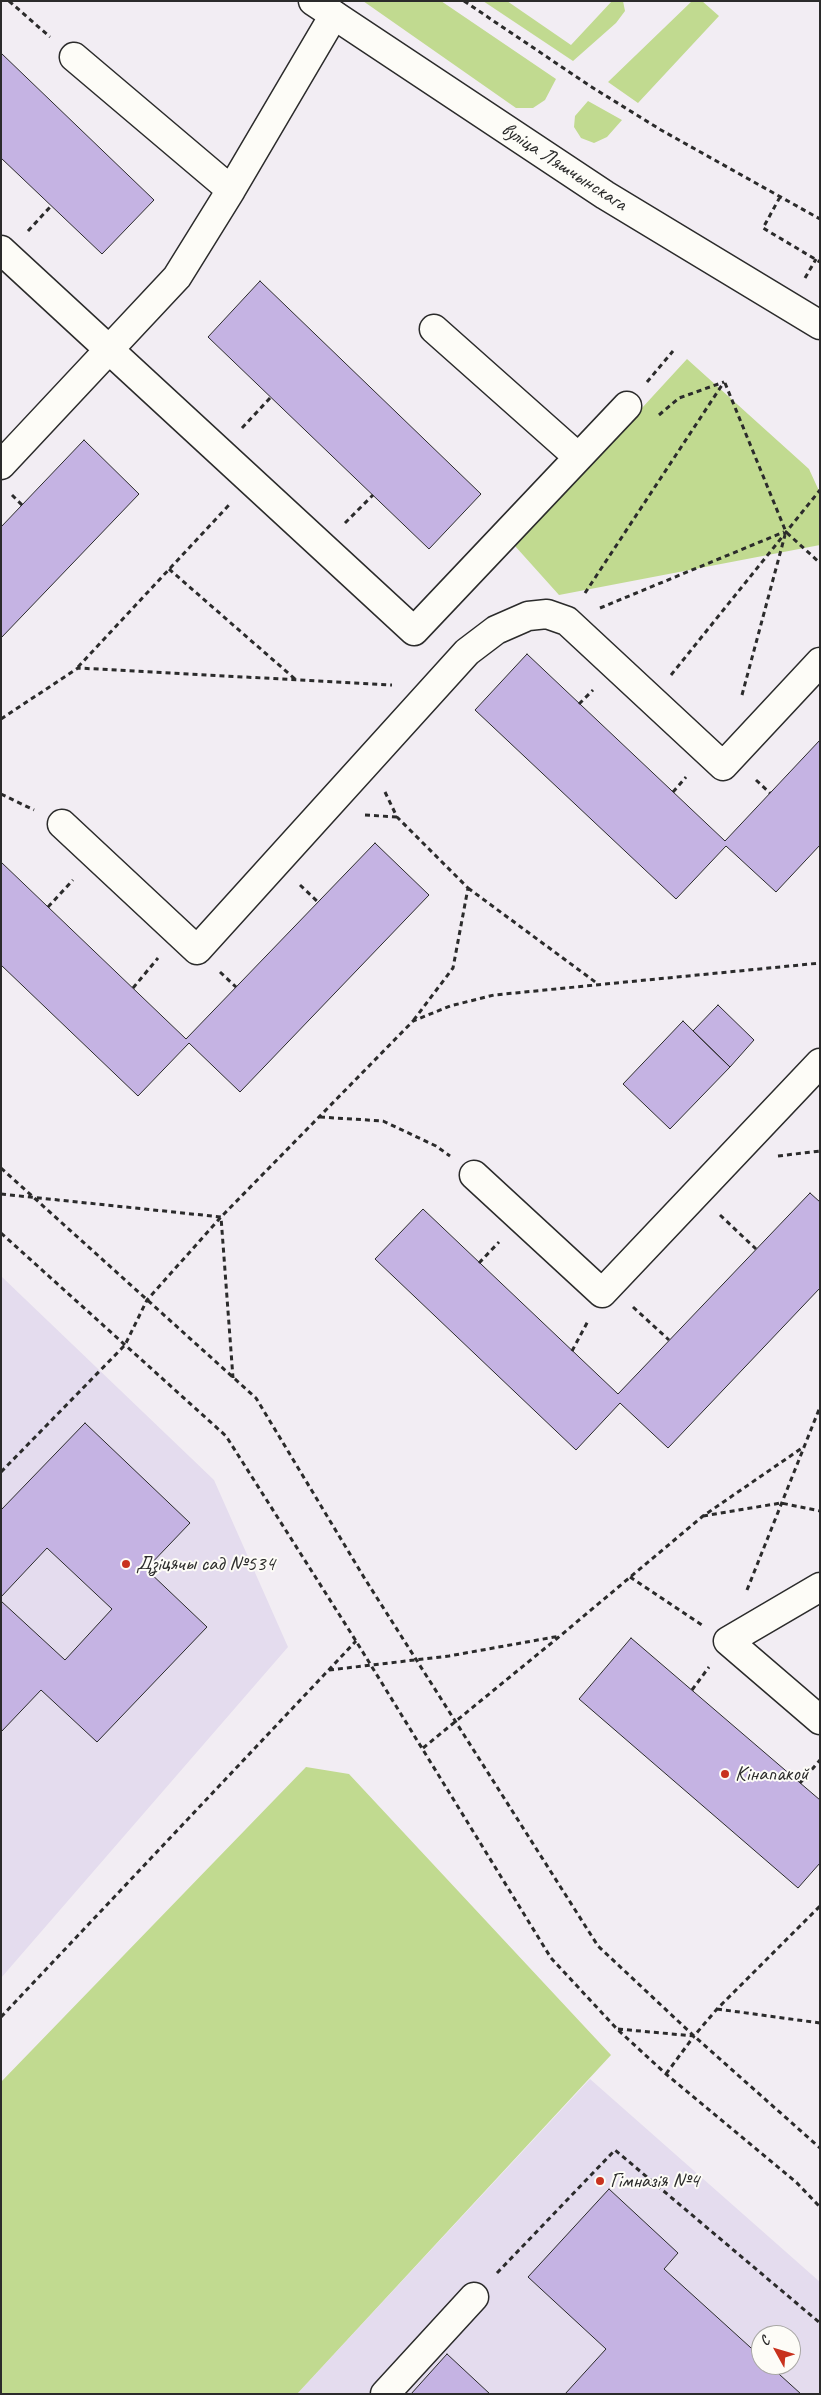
<!DOCTYPE html>
<meta charset="utf-8">
<style>
body{margin:0}
#map{position:relative;width:821px;height:2395px;overflow:hidden;background:#f2edf3;font-family:Caveat,sans-serif}
canvas{display:block}
.frame{position:absolute;inset:0;border:2px solid #2b2b2b;pointer-events:none}
.north{position:absolute;left:751px;top:2325px;width:50px;height:50px;box-sizing:border-box;background:#fdfcf7;border:1px solid #a9a8a5;border-radius:50%;rotate:309deg;font-size:14px;font-weight:700;line-height:20px;text-align:center;color:#2b2b2b}
.north::after{content:'';display:block;margin:auto;width:18px;height:22px;background:#c8321e;clip-path:polygon(50% 0,100% 100%,50% 72%,0 100%)}
</style>
<div id="map">
<canvas width="821" height="2395"></canvas>
<div class="frame"></div>
<div class="north">С</div>
</div>
<script>
const context = document.querySelector('canvas').getContext('2d');
context.lineJoin = 'round';
function fill(path, color) {
  context.fillStyle = color;
  context.fill(path, 'evenodd');
}
function poly(rows) {
  const path = new Path2D();
  for (const r of rows) {
    path.moveTo(r[0], r[1]);
    for (let i = 2; i < r.length; i += 2) path.lineTo(r[i], r[i + 1]);
  }
  return path;
}
function stroke(path, color, width, dash) {
  context.strokeStyle = color;
  context.lineWidth = width;
  context.lineCap = dash ? 'butt' : 'round';
  context.setLineDash(dash || []);
  context.stroke(path);
}
function drawText(font, color, halo, rows, align = 'center') {
  context.font = font + ' Caveat,sans-serif';
  context.lineWidth = 4;
  context.setLineDash([]);
  context.textBaseline = 'middle';
  context.strokeStyle = halo;
  context.fillStyle = color;
  for (const [text, x, y, turn = 0] of rows) {
    context.save();
    context.translate(x, y);
    context.rotate((+turn || 0) * Math.PI / 180);
    context.textAlign = isNaN(turn) ? turn : align;
    if (halo) context.strokeText(text, 0, 0);
    context.fillText(text, 0, 0);
    context.restore();
  }
}
fill(poly([
 [1,1276,214,1480,288,1647,1,1978],
 [590,2079,820,2282,820,2394,297,2394],
 [761,2335,791,2335,791,2365,761,2365]
]), '#e4dcee');
fill(poly([
 [363,1,441,1,556,79,545,100,533,108,516,108],
 [483,1,507,1,571,45,612,1,623,1,625,11,616,23,573,61],
 [692,1,702,1,719,16,638,103,608,82],
 [588,101,622,120,607,137,594,143,581,138,574,127,575,116],
 [687,359,809,469,820,493,820,545,559,595,515,546],
 [306,1767,349,1774,611,2055,297,2394,1,2394,1,2082]
]), '#c1da90');
const building = poly([
 [1,53,154,200,102,254,1,158,1,53],
 [260,281,481,494,429,549,208,337,260,281],
 [84,440,139,494,1,638,1,527,84,440],
 [527,654,725,841,820,740,820,845,776,892,726,846,676,899,475,710,527,654],
 [375,843,429,895,240,1092,189,1043,138,1096,1,965,1,862,186,1039,375,843],
 [718,1005,754,1040,730,1067,693,1031,718,1005],
 [683,1021,730,1067,670,1129,623,1084,683,1021],
 [810,1193,820,1202,820,1288,668,1448,620,1403,576,1450,375,1259,423,1209,618,1394,810,1193],
 [85,1423,190,1523,146,1569,207,1627,97,1742,41,1690,1,1732,1,1601,65,1660,112,1609,47,1548,1,1597,1,1510,85,1423],
 [631,1638,820,1800,820,1863,798,1888,579,1699,631,1638],
 [609,2189,678,2253,664,2269,761,2357,761,2365,769,2365,801,2394,565,2394,606,2349,528,2277,609,2189],
 [447,2354,490,2394,411,2394,447,2354]
]);
fill(building, '#c5b3e3');
stroke(building, '#2b2b2b', 1);
const minor = poly([
 [74,57,231,190],
 [1,250,414,631,627,406],
 [434,329,578,457],
 [1,465,177,277,231,190,334,15],
 [62,824,197,950,467,652,496,630,528,616,547,614,567,621,723,766,820,662],
 [474,1175,602,1293,820,1063],
 [820,1587,728,1641,820,1720],
 [385,2394,474,2297]
]);
const major = poly([
 [313,1,605,195,820,325]
]);
stroke(minor, '#2b2b2b', 31);
stroke(major, '#2b2b2b', 31);
stroke(poly([
 [9,1,50,37],
 [464,1,590,86,661,130,820,219],
 [780,197,763,228,820,262],
 [28,231,51,206],
 [805,278,816,259],
 [647,382,673,351],
 [725,383,786,532,820,563],
 [659,415,679,398,724,382],
 [242,428,271,397],
 [12,495,22,505],
 [345,523,373,495],
 [169,569,295,679],
 [585,593,724,382],
 [600,608,784,532],
 [78,667,229,505],
 [671,675,820,490],
 [742,695,785,535],
 [579,704,593,690],
 [1,719,78,668,392,685],
 [756,780,770,793],
 [385,792,397,817,468,888,453,968,413,1021],
 [673,792,686,777],
 [1,794,34,810],
 [365,815,397,817],
 [300,885,318,902],
 [468,888,598,984],
 [48,907,73,880],
 [220,972,236,987],
 [133,988,158,958],
 [320,1117,383,1121,436,1146,450,1156],
 [778,1156,820,1151],
 [1,1168,256,1398,365,1579,598,1946,694,2036,820,2148],
 [1,1194,221,1217,233,1378],
 [720,1215,756,1249],
 [1,1233,226,1436,356,1641,551,1958,617,2029,666,2074,796,2182,820,2207],
 [479,1263,499,1242],
 [633,1307,669,1340],
 [572,1351,588,1321],
 [1,1472,125,1345,147,1300,221,1217,413,1021,450,1006,494,995,820,963],
 [703,1516,781,1503,820,1511],
 [630,1577,702,1625],
 [747,1590,820,1407],
 [329,1670,449,1656,560,1636],
 [692,1690,709,1667],
 [423,1748,560,1636,703,1516,802,1448],
 [800,1783,820,1760],
 [717,2009,820,2023],
 [1,2017,356,1641],
 [618,2029,694,2036,717,2009,820,1906],
 [666,2074,694,2036],
 [497,2273,615,2150,820,2323]
]), '#2b2b2b', 3, [5, 4]);
stroke(minor, '#fdfcf7', 28);
stroke(major, '#fdfcf7', 28);
for (const [x, y, r, color] of [
 [126,1564,5,"#c8321e"],
 [725,1774,5,"#c8321e"],
 [600,2181,5,"#c8321e"]
]) {
  const dot = new Path2D();
  dot.arc(x, y, r, 0, 2 * Math.PI);
  context.fillStyle = color;
  context.fill(dot);
  stroke(dot, '#fdfcf7', 2);
}
drawText('21px', '#2b2b2b', '#fdfcf7', [
 ["вуліца Ляшчынскага",564,167,33]
]);
drawText('21px', '#2b2b2b', '#fdfcf7', [
 ["Дзіцячы сад №534",136,1564],
 ["Кінапакой",735,1774],
 ["Гімназія №4",610,2181]
], 'left');
</script>
